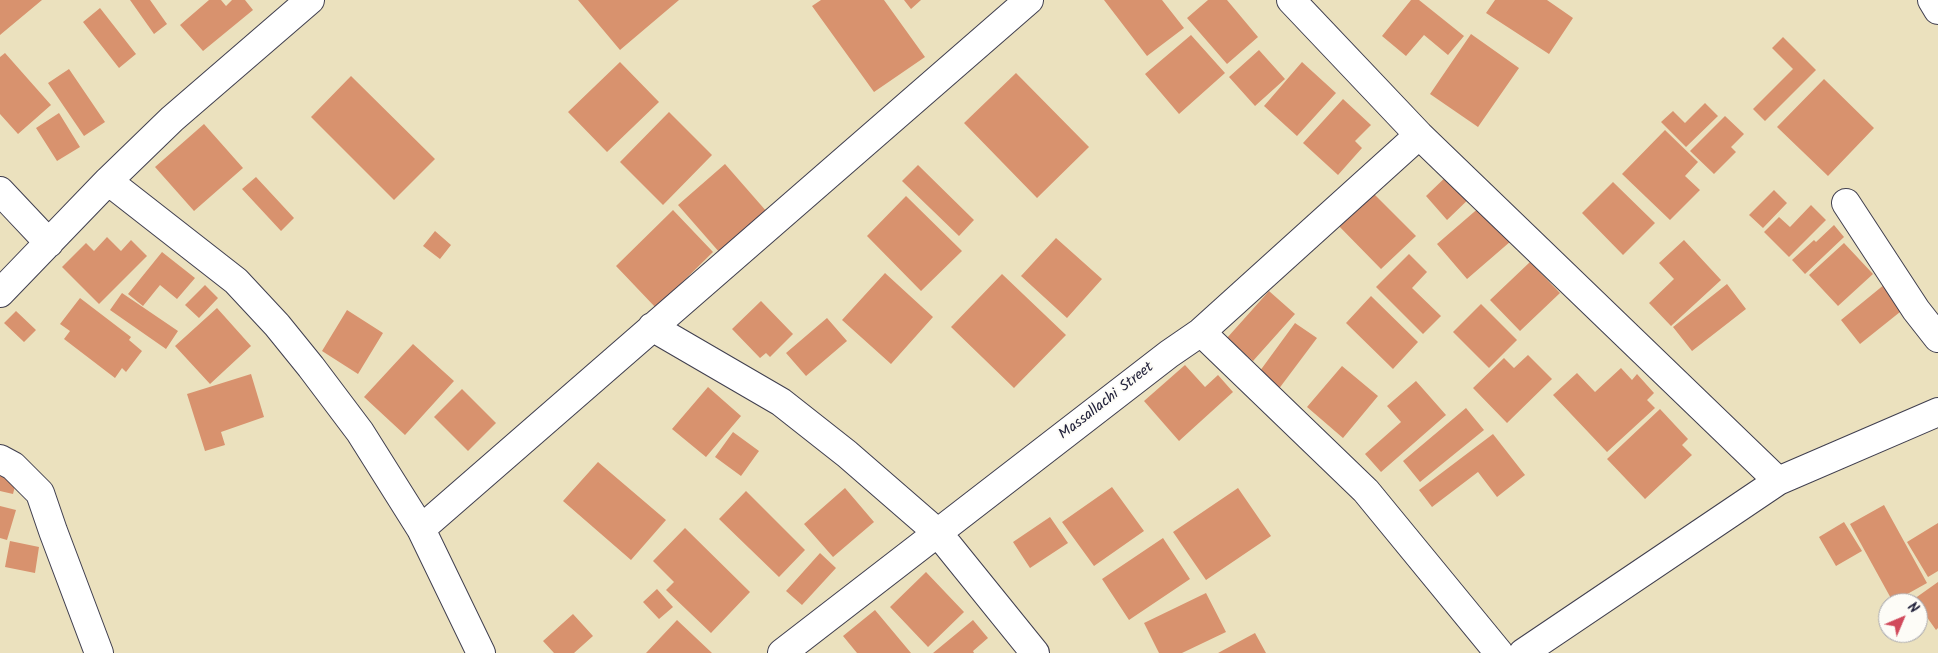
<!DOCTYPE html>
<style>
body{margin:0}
#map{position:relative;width:1938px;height:653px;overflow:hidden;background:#ebe1be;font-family:Kalam,sans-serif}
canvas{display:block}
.north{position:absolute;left:1878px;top:593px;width:50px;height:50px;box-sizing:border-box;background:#fdfcf7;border:1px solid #a5a5ac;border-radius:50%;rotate:45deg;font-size:14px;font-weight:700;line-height:20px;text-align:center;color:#22223b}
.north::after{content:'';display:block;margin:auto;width:18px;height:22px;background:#d1495b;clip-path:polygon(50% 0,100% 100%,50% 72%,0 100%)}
</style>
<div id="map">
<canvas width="1938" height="653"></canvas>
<div class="north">N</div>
</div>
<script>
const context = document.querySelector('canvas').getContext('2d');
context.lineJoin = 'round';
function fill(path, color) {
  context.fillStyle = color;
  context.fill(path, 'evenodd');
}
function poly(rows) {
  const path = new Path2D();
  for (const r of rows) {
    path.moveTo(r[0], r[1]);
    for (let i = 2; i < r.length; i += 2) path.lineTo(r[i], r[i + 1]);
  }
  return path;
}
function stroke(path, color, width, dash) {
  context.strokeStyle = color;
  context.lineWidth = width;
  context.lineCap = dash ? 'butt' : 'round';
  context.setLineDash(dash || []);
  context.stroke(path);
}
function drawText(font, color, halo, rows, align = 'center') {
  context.font = font + ' Kalam,sans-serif';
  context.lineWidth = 4;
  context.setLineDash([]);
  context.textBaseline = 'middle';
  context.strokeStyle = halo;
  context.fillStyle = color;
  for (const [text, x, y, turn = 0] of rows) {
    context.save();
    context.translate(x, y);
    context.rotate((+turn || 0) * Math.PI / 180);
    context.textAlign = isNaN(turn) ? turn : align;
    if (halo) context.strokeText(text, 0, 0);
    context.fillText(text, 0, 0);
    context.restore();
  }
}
fill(poly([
 [0,0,42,0,0,35],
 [130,0,150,0,167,24,154,34],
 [209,0,221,0,226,6,232,0,245,0,253,10,203,51,180,25],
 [578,0,679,0,620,50],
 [821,0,884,0,925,57,874,92,812,6],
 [904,0,921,0,911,9],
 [1104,0,1162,0,1184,28,1147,56],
 [1208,0,1227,0,1258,37,1227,64,1187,18],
 [1411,0,1419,0,1464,36,1448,55,1424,35,1406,56,1382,36],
 [1495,0,1547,0,1573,18,1549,54,1486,13],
 [100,8,136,54,119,68,83,22],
 [1471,34,1519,68,1478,127,1430,94],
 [1191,35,1225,73,1179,114,1145,74],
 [1783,37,1816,70,1765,121,1753,109,1793,69,1772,48],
 [1259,50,1285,79,1255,106,1229,77],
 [5,53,51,105,18,134,0,114,0,57],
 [620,62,659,102,607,152,568,112],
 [1302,62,1336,93,1297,136,1264,106],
 [69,69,105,122,84,136,48,83],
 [1016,73,1089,147,1037,198,964,123],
 [351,76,435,159,394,200,311,117],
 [1824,79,1874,128,1828,176,1777,127],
 [1343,99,1371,125,1355,141,1362,148,1338,175,1303,143],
 [1705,103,1718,116,1686,147,1661,122,1673,111,1685,123],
 [669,112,712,155,663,205,620,162],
 [59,113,80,147,57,161,36,128],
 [1725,116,1744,134,1731,147,1736,152,1714,174,1690,151],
 [204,124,243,168,194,211,155,167],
 [1665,130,1698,162,1685,176,1700,190,1670,220,1622,174],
 [725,164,767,212,720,253,678,205],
 [918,165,974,220,959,236,902,181],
 [1453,170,1475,193,1447,220,1426,196],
 [256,177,294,218,281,231,242,189],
 [1613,182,1655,223,1623,255,1582,213],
 [1368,188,1416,236,1381,269,1334,221],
 [1774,190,1787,203,1763,228,1749,215],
 [906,196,962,251,921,291,867,236],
 [1811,205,1826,220,1789,257,1764,232,1779,217,1790,227],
 [1481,206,1511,241,1467,279,1437,244],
 [673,210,713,252,656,308,616,266],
 [1834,225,1844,237,1805,274,1792,260,1814,240,1816,242],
 [435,231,451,245,440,259,423,246],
 [107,237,121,251,131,240,147,256,99,304,62,267,86,243,94,251],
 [1056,238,1102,279,1067,318,1021,276],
 [1684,240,1721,280,1671,326,1649,303,1674,279,1659,263],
 [1844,243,1873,274,1838,306,1809,275],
 [162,252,195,278,177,299,160,285,143,306,128,294],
 [1409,254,1427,272,1412,288,1441,316,1423,334,1376,287],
 [1530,262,1560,293,1520,331,1490,300],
 [885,273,933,317,891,364,842,320],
 [1002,274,1066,335,1014,388,951,327],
 [1727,284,1746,309,1692,351,1673,327],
 [1885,284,1905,308,1860,344,1841,320],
 [205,285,218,298,199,318,185,305],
 [1269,291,1295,314,1253,361,1227,338],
 [122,293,178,331,166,349,110,310],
 [1371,296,1418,342,1393,369,1346,323],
 [80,298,131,337,129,340,142,351,126,372,122,368,115,378,64,339,70,331,60,324],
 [761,301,793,334,770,357,766,353,760,358,732,329],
 [1481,304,1517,340,1489,368,1453,332],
 [217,308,251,346,210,384,175,346],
 [347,310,383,333,358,374,322,351],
 [16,311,36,330,24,342,4,323],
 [827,318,847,341,806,376,786,353],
 [1295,323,1317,338,1278,390,1257,375],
 [413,344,454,381,405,435,364,397],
 [1528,355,1552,379,1507,423,1473,388,1504,358,1514,368],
 [1185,365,1205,387,1218,375,1233,392,1179,441,1144,401],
 [1342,366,1378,396,1343,438,1307,407],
 [1621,368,1632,380,1637,374,1654,393,1647,400,1655,408,1607,452,1553,395,1577,373,1595,392],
 [251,374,264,417,221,432,225,445,205,451,187,394],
 [1416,381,1446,415,1381,472,1365,454,1401,422,1387,406],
 [708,387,741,416,706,457,672,429],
 [462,389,496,423,468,451,434,417],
 [1466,408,1484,430,1420,482,1403,461],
 [1660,409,1688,439,1682,445,1692,455,1645,499,1607,459],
 [733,432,759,451,741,476,715,457],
 [1493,434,1525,475,1497,497,1478,472,1432,507,1419,490],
 [598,462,666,520,631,560,563,501],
 [0,465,19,470,13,494,0,491],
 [1112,487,1144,531,1094,566,1062,522],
 [845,488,874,522,833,557,804,524],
 [1238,488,1271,536,1206,580,1173,532],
 [746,491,805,550,779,577,719,519],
 [1884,505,1927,583,1893,602,1850,524],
 [0,506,16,510,7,540,0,538],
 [1050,517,1068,543,1030,568,1013,542],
 [1844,522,1862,551,1836,566,1819,537],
 [1938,523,1938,571,1928,577,1907,542],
 [685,528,750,592,711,633,666,590,674,582,653,561],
 [1163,538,1190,579,1129,620,1102,579],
 [10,541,39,547,35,573,5,567],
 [820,553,836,568,802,605,786,591],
 [926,572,964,612,928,647,890,607],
 [1938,582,1938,628,1936,630,1914,599],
 [657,589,673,607,659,619,643,602],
 [1206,593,1226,632,1182,653,1159,653,1144,623],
 [875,610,911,653,857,653,843,636],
 [573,614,593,636,574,653,554,653,543,641],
 [677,620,712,653,646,653],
 [973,620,988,638,973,651,974,653,933,653],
 [1255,633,1266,653,1218,653]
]), '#d8926e');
const minor = poly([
 [1291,0,1419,135,1778,481],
 [1932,0,1938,10],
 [108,181,236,281,277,325,311,367,360,432,421,529,481,653],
 [0,191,49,243],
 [1846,203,1916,310,1938,338],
 [0,293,108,181,172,119,310,0],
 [652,327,781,402,847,454,938,533,1035,653],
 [1201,332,1366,491,1499,653],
 [0,459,13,466,40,493,53,531,99,653],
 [421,529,1029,0],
 [782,653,1169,354,1201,332,1419,135],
 [1523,653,1778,481,1938,412]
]);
stroke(minor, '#403f4f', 30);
stroke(minor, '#fff', 28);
drawText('15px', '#22223b', '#fdfcf7', [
 ["Massallachi Street",1107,402,-38]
]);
</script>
